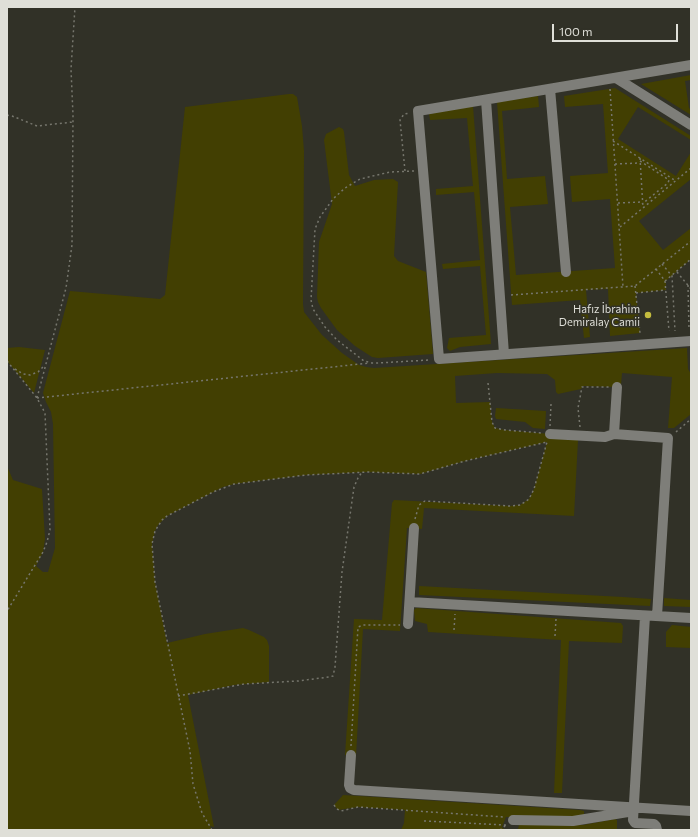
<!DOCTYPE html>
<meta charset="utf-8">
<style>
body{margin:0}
#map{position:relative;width:698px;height:837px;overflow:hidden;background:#313127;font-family:Commissioner,sans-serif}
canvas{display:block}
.frame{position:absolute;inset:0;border:8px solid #dfdfd8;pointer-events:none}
.scale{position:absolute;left:552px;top:24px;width:126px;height:18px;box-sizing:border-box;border:2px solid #dfdfd8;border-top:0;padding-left:5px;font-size:12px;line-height:14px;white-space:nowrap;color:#dfdfd8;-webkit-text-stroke:3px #313127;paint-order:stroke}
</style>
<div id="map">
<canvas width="698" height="837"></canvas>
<div class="frame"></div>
<div class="scale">100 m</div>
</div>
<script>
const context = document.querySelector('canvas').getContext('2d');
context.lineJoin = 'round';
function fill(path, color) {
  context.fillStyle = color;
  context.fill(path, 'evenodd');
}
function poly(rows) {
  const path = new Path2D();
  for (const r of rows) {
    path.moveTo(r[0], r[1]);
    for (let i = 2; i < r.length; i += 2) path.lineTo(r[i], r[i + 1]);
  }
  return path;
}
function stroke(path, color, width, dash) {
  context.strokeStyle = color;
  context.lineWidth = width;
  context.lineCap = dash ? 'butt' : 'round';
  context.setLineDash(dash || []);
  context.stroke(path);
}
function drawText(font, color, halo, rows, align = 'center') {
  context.font = font + ' Commissioner,sans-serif';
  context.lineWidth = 3;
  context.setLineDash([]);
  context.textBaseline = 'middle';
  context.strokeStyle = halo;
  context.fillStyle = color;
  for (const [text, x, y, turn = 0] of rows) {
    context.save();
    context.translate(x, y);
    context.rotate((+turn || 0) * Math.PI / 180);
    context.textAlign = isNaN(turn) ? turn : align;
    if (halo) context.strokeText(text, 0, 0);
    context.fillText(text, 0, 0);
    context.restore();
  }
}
fill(poly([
 [691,75,691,80,685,81,689,108,691,110,691,115,641,84],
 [615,88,691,136,691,140,638,107,618,139,676,176,691,152,691,179,639,221,663,250,691,228,691,259,666,281,666,290,636,293,640,333,610,336,608,289,586,290,590,337,584,338,580,300,512,305,497,102,538,96,539,107,502,111,507,179,545,176,548,204,510,207,516,275,615,268,610,199,572,202,570,176,608,173,603,104,565,107,564,96],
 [289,94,293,94,297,97,302,126,304,151,303,304,304,312,322,335,342,353,359,365,366,367,374,368,687,348,688,369,691,374,691,414,674,428,668,428,672,377,622,373,621,385,617,387,583,386,581,389,558,394,556,392,555,380,547,374,497,373,455,376,456,403,490,402,492,422,495,428,505,430,550,434,578,440,574,516,424,508,422,529,407,528,400,631,363,629,356,756,345,755,354,619,382,620,392,503,394,500,510,506,520,505,529,499,534,489,547,442,465,461,420,474,367,472,306,475,234,484,223,487,167,516,158,525,155,531,152,544,155,582,167,643,205,634,243,628,249,630,264,637,267,640,269,646,269,682,234,685,188,695,214,827,210,826,212,830,7,830,7,466,13,480,42,489,45,539,43,552,36,566,43,572,48,572,55,548,53,424,51,412,46,402,43,393,70,291,160,299,165,295,185,107],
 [473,106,491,344,460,347,450,351,447,348,449,338,486,335,480,266,443,269,442,264,480,260,474,192,436,195,436,189,473,186,467,118,430,120,429,114],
 [339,127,343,129,344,132,349,175,355,186,374,180,393,179,398,182,394,256,398,261,426,272,433,354,378,358,372,357,355,346,337,330,321,308,318,302,317,297,319,242,332,204,324,140,326,134],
 [19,347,45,350,34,393,7,361,7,348],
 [496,408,546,411,545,429,533,428,525,422,496,419,495,416],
 [419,586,623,597,651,599,650,606,419,595],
 [664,598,691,600,691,607,664,606],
 [416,608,621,623,623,626,622,643,569,641,562,793,554,793,561,640,428,632,427,624,415,621,414,610],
 [672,625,691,627,691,648,666,647,666,632],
 [343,795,580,810,584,811,584,816,569,817,506,817,502,827,504,829,507,830,401,830,404,823,405,810,358,807,338,810,334,805],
 [615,819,617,820,617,830,518,829,519,825,583,825]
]), '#423f02');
stroke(poly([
 [610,89,623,287],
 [7,115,12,116,37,126,73,122],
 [613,141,676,181],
 [640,158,643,208],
 [640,161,669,180,668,183,642,204],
 [615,164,640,163],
 [405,171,400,120,404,114,410,113],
 [414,171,390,172,360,179,345,188,333,199,320,217,315,229,311,300,313,309,325,327,337,340,364,361,372,363,378,363,429,360],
 [618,203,642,202],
 [620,227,691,168],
 [662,264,672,276,675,331],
 [656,269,665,281,669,331],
 [677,272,691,289],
 [665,281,691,259],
 [688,285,689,330],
 [635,286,640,333],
 [636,293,666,290],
 [511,295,635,286,691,241],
 [7,361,37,398,45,413,50,530,47,542,43,552,7,611],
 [15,369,23,374,30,375,38,372,44,366],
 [488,383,492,422,495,428,505,430,542,433],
 [37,398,66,288,72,245,73,115,71,69,75,7],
 [37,398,370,363],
 [550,426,551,404],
 [580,427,578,408,582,387,609,387],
 [676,432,691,419],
 [415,519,419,505,425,501,510,506,520,505,525,502,529,499,534,489,547,442],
 [454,630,455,614],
 [555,636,556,619],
 [178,696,244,684,298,681,329,677,333,676,335,667,342,572,354,487,358,478,362,472],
 [351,746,358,627,363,625,400,625],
 [334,805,337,809,341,811,358,807,504,817],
 [424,821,506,825],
 [212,830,202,813,193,784,190,751,155,582,152,544,155,531,162,520,167,516,213,492,234,484,306,475,368,472,420,474,465,461,547,442],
 [500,830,506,825]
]), '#76766d', 1.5, [2, 3]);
stroke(poly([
 [691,65,418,111,439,359,691,341],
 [616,78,691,125],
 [550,89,566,272],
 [486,100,504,354],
 [617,387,614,434,668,438,657,616],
 [550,434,605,437,614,434],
 [410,602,691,618],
 [645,616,633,820,635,823,654,824,656,826,657,830],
 [408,624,414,528],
 [351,755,349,785,350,788,354,790,691,811],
 [513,820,573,821,634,811]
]), '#7e7e79', 10);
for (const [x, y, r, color] of [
 [648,315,4,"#c4bc3e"]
]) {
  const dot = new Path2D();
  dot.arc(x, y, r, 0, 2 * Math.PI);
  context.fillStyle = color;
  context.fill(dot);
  stroke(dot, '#313127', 1.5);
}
drawText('11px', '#dfdfd8', '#313127', [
 ["Hafız İbrahim",640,309],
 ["Demiralay Camii",640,322]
], 'right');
</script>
